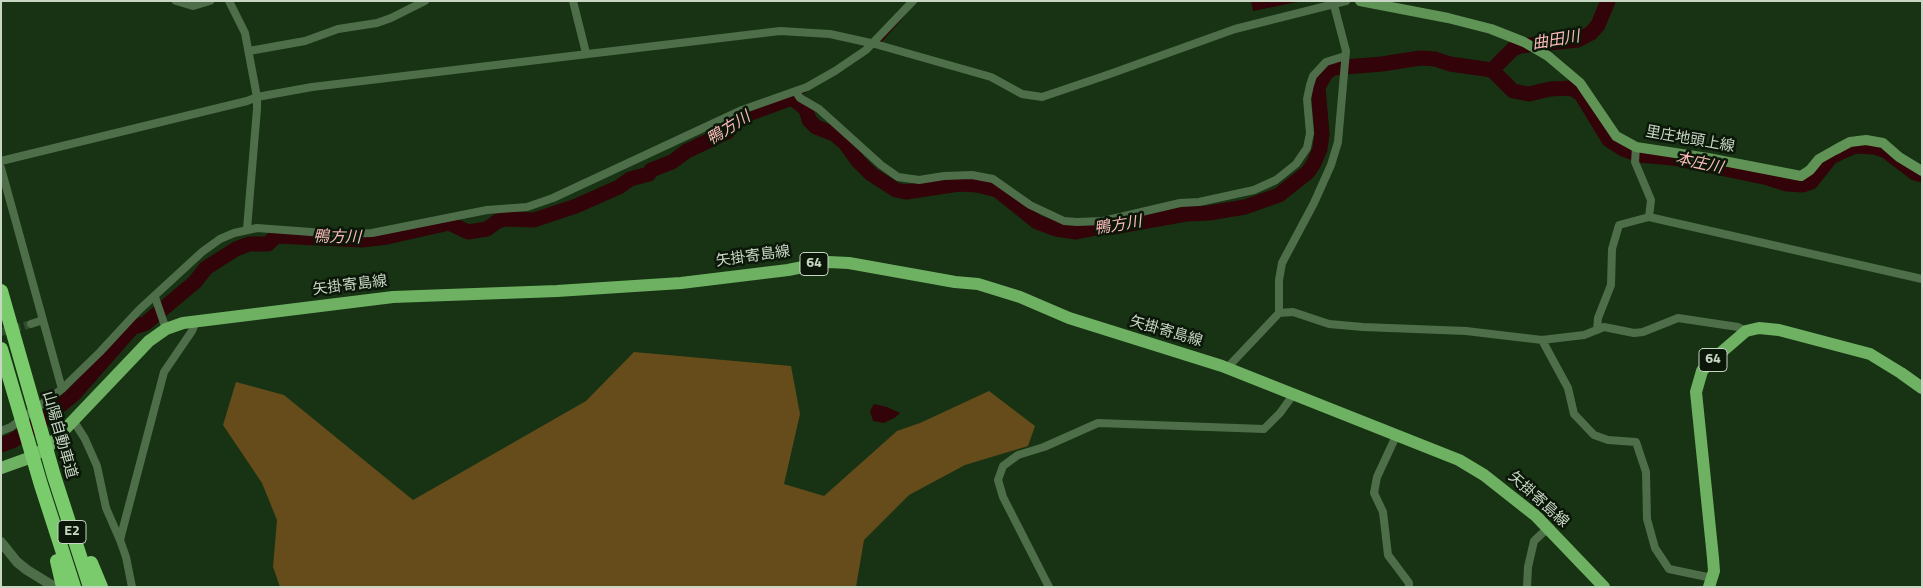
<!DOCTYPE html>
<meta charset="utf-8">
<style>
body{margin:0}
#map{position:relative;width:1923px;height:588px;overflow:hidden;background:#173313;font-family:"Titillium Web",sans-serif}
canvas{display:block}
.frame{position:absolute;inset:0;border:2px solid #c7d7c4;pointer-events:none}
</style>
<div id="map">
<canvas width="1923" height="588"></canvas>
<div class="frame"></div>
</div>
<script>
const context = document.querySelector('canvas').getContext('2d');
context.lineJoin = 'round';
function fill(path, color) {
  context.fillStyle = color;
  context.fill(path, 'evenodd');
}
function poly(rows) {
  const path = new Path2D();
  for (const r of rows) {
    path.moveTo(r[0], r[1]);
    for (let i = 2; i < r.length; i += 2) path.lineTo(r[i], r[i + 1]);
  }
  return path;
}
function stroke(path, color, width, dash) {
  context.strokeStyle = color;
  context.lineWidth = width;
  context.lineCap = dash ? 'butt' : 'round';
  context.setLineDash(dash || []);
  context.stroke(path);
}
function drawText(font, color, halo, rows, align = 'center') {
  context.font = font + ' "Titillium Web","Noto Sans JP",sans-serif';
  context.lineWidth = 5;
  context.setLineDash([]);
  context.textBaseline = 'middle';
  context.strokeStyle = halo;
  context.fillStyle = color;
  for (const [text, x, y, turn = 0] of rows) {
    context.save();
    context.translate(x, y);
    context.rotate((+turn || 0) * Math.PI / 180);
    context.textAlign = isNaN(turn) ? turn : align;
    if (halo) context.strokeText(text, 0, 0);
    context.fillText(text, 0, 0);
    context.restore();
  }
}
fill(poly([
 [634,352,791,366,800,414,784,484,824,496,897,431,920,423,989,391,1035,426,1028,446,965,465,909,495,864,540,856,587,280,587,273,567,277,520,262,483,223,425,236,382,284,395,413,500,586,401]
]), '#664c1b');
fill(poly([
 [1251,1,1302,1,1253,11],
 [874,404,887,407,900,413,896,417,884,423,873,421,870,411]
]), '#320308');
stroke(poly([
 [879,43,904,15],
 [792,98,806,91]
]), '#320308', 2.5);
stroke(poly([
 [1492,70,1513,91,1529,94,1550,89,1571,88,1581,94,1609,140,1623,149,1639,155,1673,158,1768,178,1787,184,1803,185,1811,182,1830,158,1841,152,1855,146,1874,147,1886,151,1915,173,1922,175],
 [1492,70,1513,49,1520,46,1578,40,1591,33,1598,25,1608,1],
 [1,445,12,441,33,428,74,394,132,328,146,323,195,282,206,268,236,249,249,244,268,244,276,236,362,240,387,237,449,223,468,232,487,229,498,221,505,219,534,220,576,206,619,187,630,179,649,174,651,170,672,162,687,151,727,132,740,117,792,98,806,109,809,120,816,127,834,134,845,143,858,161,871,174,896,190,906,192,959,184,977,185,997,190,1037,222,1056,229,1076,232,1096,228,1113,227,1186,214,1209,213,1245,207,1279,195,1308,172,1314,163,1320,149,1322,134,1318,87,1326,73,1333,68,1382,64,1420,58,1435,59,1450,64,1492,70]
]), '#320308', 15);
stroke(poly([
 [1,332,31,324]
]), '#314c2e', 8, [8, 4]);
stroke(poly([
 [176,1,193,6,210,1],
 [229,1,245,33,257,97,257,109,247,229],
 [573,1,586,53],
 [249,51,305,41,338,29,377,23,391,18,425,1],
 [796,92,800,98,819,109,881,165,898,177,919,180,944,176,972,175,993,179,1030,205,1064,221,1077,222,1103,221,1180,203,1199,202,1254,190,1276,180,1296,164,1307,148,1310,133,1307,99,1310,85,1313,76,1326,62,1345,56],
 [1636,147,1635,162,1651,200,1649,217],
 [1,161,247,101,257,97,312,87,780,31,830,34,875,44,991,77,1022,94,1042,97,1107,75,1235,29,1346,1],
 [1,168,62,389],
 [155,297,166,329],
 [1279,313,1293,312,1329,324,1363,327,1466,331,1542,340,1584,335,1604,327,1634,333,1643,332,1678,318,1738,327,1746,331],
 [31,324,43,320],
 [1597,330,1598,318,1611,285,1612,249,1619,225,1649,217,1922,279],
 [1542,340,1568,388,1574,414,1594,435,1608,440,1636,442,1646,472,1647,519,1655,548,1669,569,1712,578],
 [1227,368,1279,313,1279,280,1282,263,1314,203,1331,165,1338,142,1346,51,1334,5],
 [73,420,85,439,97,466,106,508,120,540],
 [1,431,11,427,62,389,100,352,139,310,202,252,220,239,234,233,257,228,338,234,372,233,487,210,527,207,553,198,742,110,807,87,835,71,866,50,913,1],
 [1397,434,1377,477,1374,493,1383,512,1388,555,1409,583,1409,587],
 [132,587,126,557,120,540,122,532,164,372,192,331,196,321],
 [1049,587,1003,497,998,480,1003,466,1018,455,1044,447,1098,423,1264,429,1280,413,1293,395],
 [1527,587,1528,567,1534,541,1548,528]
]), '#4e6e49', 8);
stroke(poly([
 [1,542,17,562,27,570,53,586]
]), '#4e6e49', 10);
stroke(poly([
 [1360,1,1448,18,1491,29,1524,42,1548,56,1580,83,1616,136,1636,147,1708,158,1801,176,1810,170,1819,159,1835,150,1850,142,1866,140,1883,143,1899,157,1922,171]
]), '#609457', 10);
stroke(poly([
 [1,468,29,458,48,447,149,341,166,329,183,323,393,297,557,291,681,283,788,270,828,262,849,263,955,282,978,284,1020,297,1069,318,1222,366,1459,460,1484,475,1536,516,1604,587],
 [1709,587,1714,571,1713,558,1696,392,1702,371,1710,362,1746,331,1759,328,1779,330,1870,354,1901,373,1922,388]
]), '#6eb162', 12);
stroke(poly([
 [1,291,54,476,90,587],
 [1,349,41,485,74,587],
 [57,561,63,587],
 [91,563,101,587]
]), '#79cb6b', 14);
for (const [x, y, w] of [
 [814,264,28],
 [1713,360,28],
 [72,532,28]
]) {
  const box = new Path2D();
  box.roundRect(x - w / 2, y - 11.5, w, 23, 4);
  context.fillStyle = '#0b1709';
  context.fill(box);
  stroke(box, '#c7d7c4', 1);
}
drawText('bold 14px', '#c7d7c4', null, [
 ["64",814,264],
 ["64",1713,360],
 ["E2",72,532]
]);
drawText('15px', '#c7d7c4', '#0b1709', [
 ["里庄地頭上線",1690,140,10],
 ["矢掛寄島線",753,257,-8],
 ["矢掛寄島線",350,286,-7],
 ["矢掛寄島線",1166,332,16],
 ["山陽自動車道",59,435,74],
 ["矢掛寄島線",1538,500,42]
]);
drawText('italic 16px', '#fabab8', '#0b1709', [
 ["曲田川",1556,41,-9],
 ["鴨方川",729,129,-32],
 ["本庄川",1699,164,12],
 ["鴨方川",1118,226,-9],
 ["鴨方川",337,238,1]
]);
</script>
